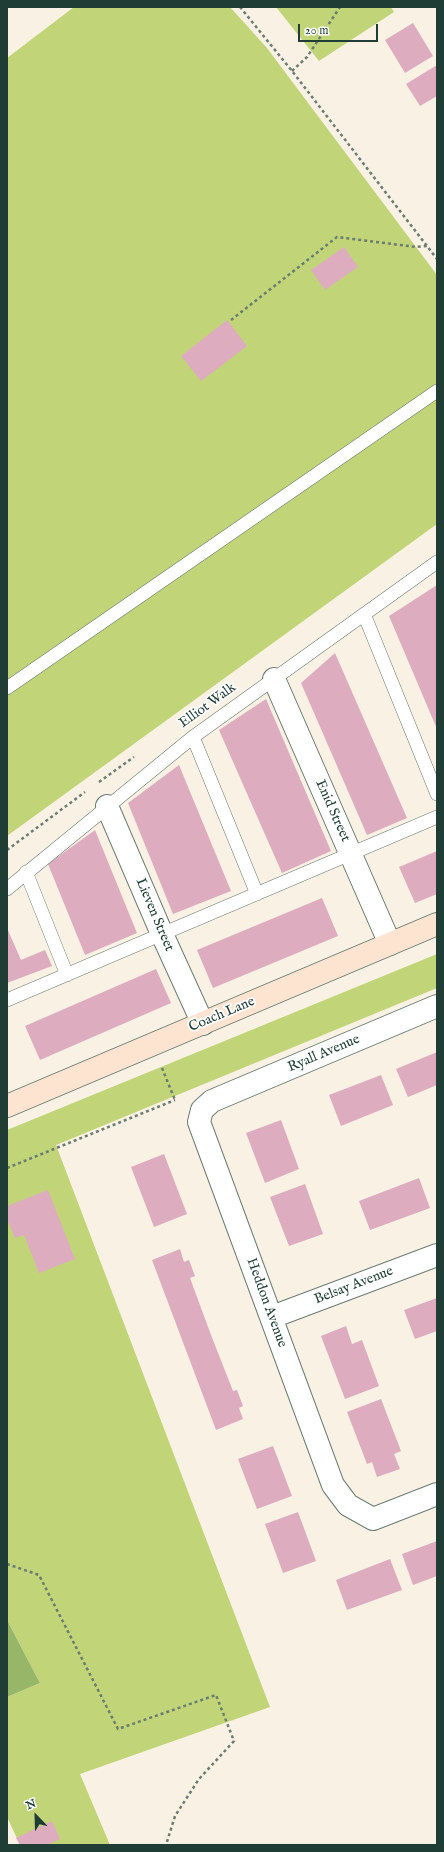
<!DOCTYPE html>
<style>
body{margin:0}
#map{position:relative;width:444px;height:1852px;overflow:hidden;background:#f9f1e3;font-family:"IM FELL English",serif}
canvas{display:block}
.frame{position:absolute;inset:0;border:8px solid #1f3d34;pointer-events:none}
.north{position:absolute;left:16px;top:1796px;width:40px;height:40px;-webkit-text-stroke:3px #fff;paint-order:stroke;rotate:337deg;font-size:11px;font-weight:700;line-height:16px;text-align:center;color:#1f3d34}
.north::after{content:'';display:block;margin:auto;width:14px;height:18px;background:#1f3d34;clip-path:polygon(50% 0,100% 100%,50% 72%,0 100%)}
.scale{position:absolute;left:298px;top:24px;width:80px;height:18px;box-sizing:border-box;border:2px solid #1f3d34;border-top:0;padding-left:5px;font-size:12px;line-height:14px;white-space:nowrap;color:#1f3d34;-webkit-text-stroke:3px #fff;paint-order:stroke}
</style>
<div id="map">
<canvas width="444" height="1852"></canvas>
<div class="frame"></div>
<div class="north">N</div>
<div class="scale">20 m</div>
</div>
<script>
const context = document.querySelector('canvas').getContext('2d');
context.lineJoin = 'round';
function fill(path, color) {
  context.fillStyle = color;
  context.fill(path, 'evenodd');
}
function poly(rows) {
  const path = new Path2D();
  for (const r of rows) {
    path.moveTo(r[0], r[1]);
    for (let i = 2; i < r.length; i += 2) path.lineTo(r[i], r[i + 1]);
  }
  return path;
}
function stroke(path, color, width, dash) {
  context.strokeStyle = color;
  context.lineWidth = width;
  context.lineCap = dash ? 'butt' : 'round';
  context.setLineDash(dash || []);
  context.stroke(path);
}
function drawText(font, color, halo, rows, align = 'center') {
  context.font = font + ' "IM FELL English",serif';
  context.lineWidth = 3.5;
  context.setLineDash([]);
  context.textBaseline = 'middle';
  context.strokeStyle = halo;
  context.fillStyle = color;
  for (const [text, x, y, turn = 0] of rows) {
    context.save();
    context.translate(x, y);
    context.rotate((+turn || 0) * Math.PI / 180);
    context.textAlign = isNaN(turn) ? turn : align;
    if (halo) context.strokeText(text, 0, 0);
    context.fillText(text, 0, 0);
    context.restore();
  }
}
fill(poly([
 [74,7,230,7,267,48,437,275,437,524,7,836,7,58],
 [276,7,391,7,394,12,319,61],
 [437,954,437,988,56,1145,270,1707,80,1774,110,1845,20,1845,7,1817,7,1697,40,1683,7,1620,7,1130]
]), '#c1d578');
fill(poly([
 [7,1620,40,1683,7,1697]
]), '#98b668');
fill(poly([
 [413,23,433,56,405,73,385,40],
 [437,65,437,96,420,106,406,84],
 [344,247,358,267,325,290,311,270],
 [227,320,247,346,201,381,181,356],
 [437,585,437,729,389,616],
 [335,653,407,818,367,835,301,683],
 [266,699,331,851,282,873,219,730],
 [179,765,231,891,173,914,128,803],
 [95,830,137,933,85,955,48,864],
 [437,851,437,894,415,903,399,867],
 [322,898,338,936,213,988,197,950],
 [7,928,21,960,45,950,52,966,7,983],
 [156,969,171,1003,40,1060,25,1026],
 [437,1052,437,1085,408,1097,396,1069],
 [381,1075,393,1105,341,1126,329,1095],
 [281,1120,299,1169,265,1183,246,1133],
 [164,1154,187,1214,154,1227,131,1167],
 [419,1178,430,1208,370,1230,359,1201],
 [305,1184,323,1234,289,1246,270,1197],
 [48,1190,75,1259,39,1273,24,1235,15,1238,7,1219,7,1206],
 [180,1249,184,1262,189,1260,195,1276,190,1278,211,1335,233,1391,237,1390,243,1406,239,1408,243,1419,216,1430,152,1260],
 [437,1298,437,1331,415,1339,404,1310],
 [346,1326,352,1344,362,1340,379,1386,345,1399,321,1336],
 [381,1399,401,1451,394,1454,400,1469,377,1477,372,1462,367,1464,347,1412],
 [273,1446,292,1496,257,1509,238,1459],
 [298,1512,316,1561,283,1573,265,1524],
 [437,1541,437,1576,413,1585,402,1554],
 [390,1559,402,1590,347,1610,336,1580],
 [52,1821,60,1839,47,1845,20,1845,16,1838]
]), '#ddacbf');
const lane = poly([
 [364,614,437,794],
 [7,688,437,391],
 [193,737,257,894],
 [26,872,67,975],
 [7,889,193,737,437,562],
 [7,1000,437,817]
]);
const street = poly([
 [274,679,390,944],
 [107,806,162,934,203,1024],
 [437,1006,212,1101,202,1110,199,1122,333,1485,348,1505,373,1519,437,1494],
 [272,1317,437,1255]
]);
const secondary = poly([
 [7,1106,437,924]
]);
stroke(lane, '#6b7c71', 14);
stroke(street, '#6b7c71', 24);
stroke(secondary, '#6b7c71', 24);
stroke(poly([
 [240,7,292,71,437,259],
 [292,71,307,57,340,7],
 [231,320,337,237,416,247,427,246],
 [99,782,134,757],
 [7,850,85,792],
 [162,1068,175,1100],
 [7,1168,175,1100],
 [7,1564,39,1575,118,1729,216,1695,234,1741,199,1779,175,1816,166,1845]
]), '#6b7c71', 2.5, [3, 3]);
stroke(lane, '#fff', 13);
stroke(street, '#fff', 22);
stroke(secondary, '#fde4d1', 22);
drawText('14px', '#1f3d34', '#fff', [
 ["Elliot Walk",208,706,-36],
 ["Enid Street",332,811,66],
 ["Lieven Street",154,915,67],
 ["Coach Lane",222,1015,-23],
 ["Ryall Avenue",324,1054,-23],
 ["Belsay Avenue",354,1286,-21],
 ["Heddon Avenue",266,1303,70]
]);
</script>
